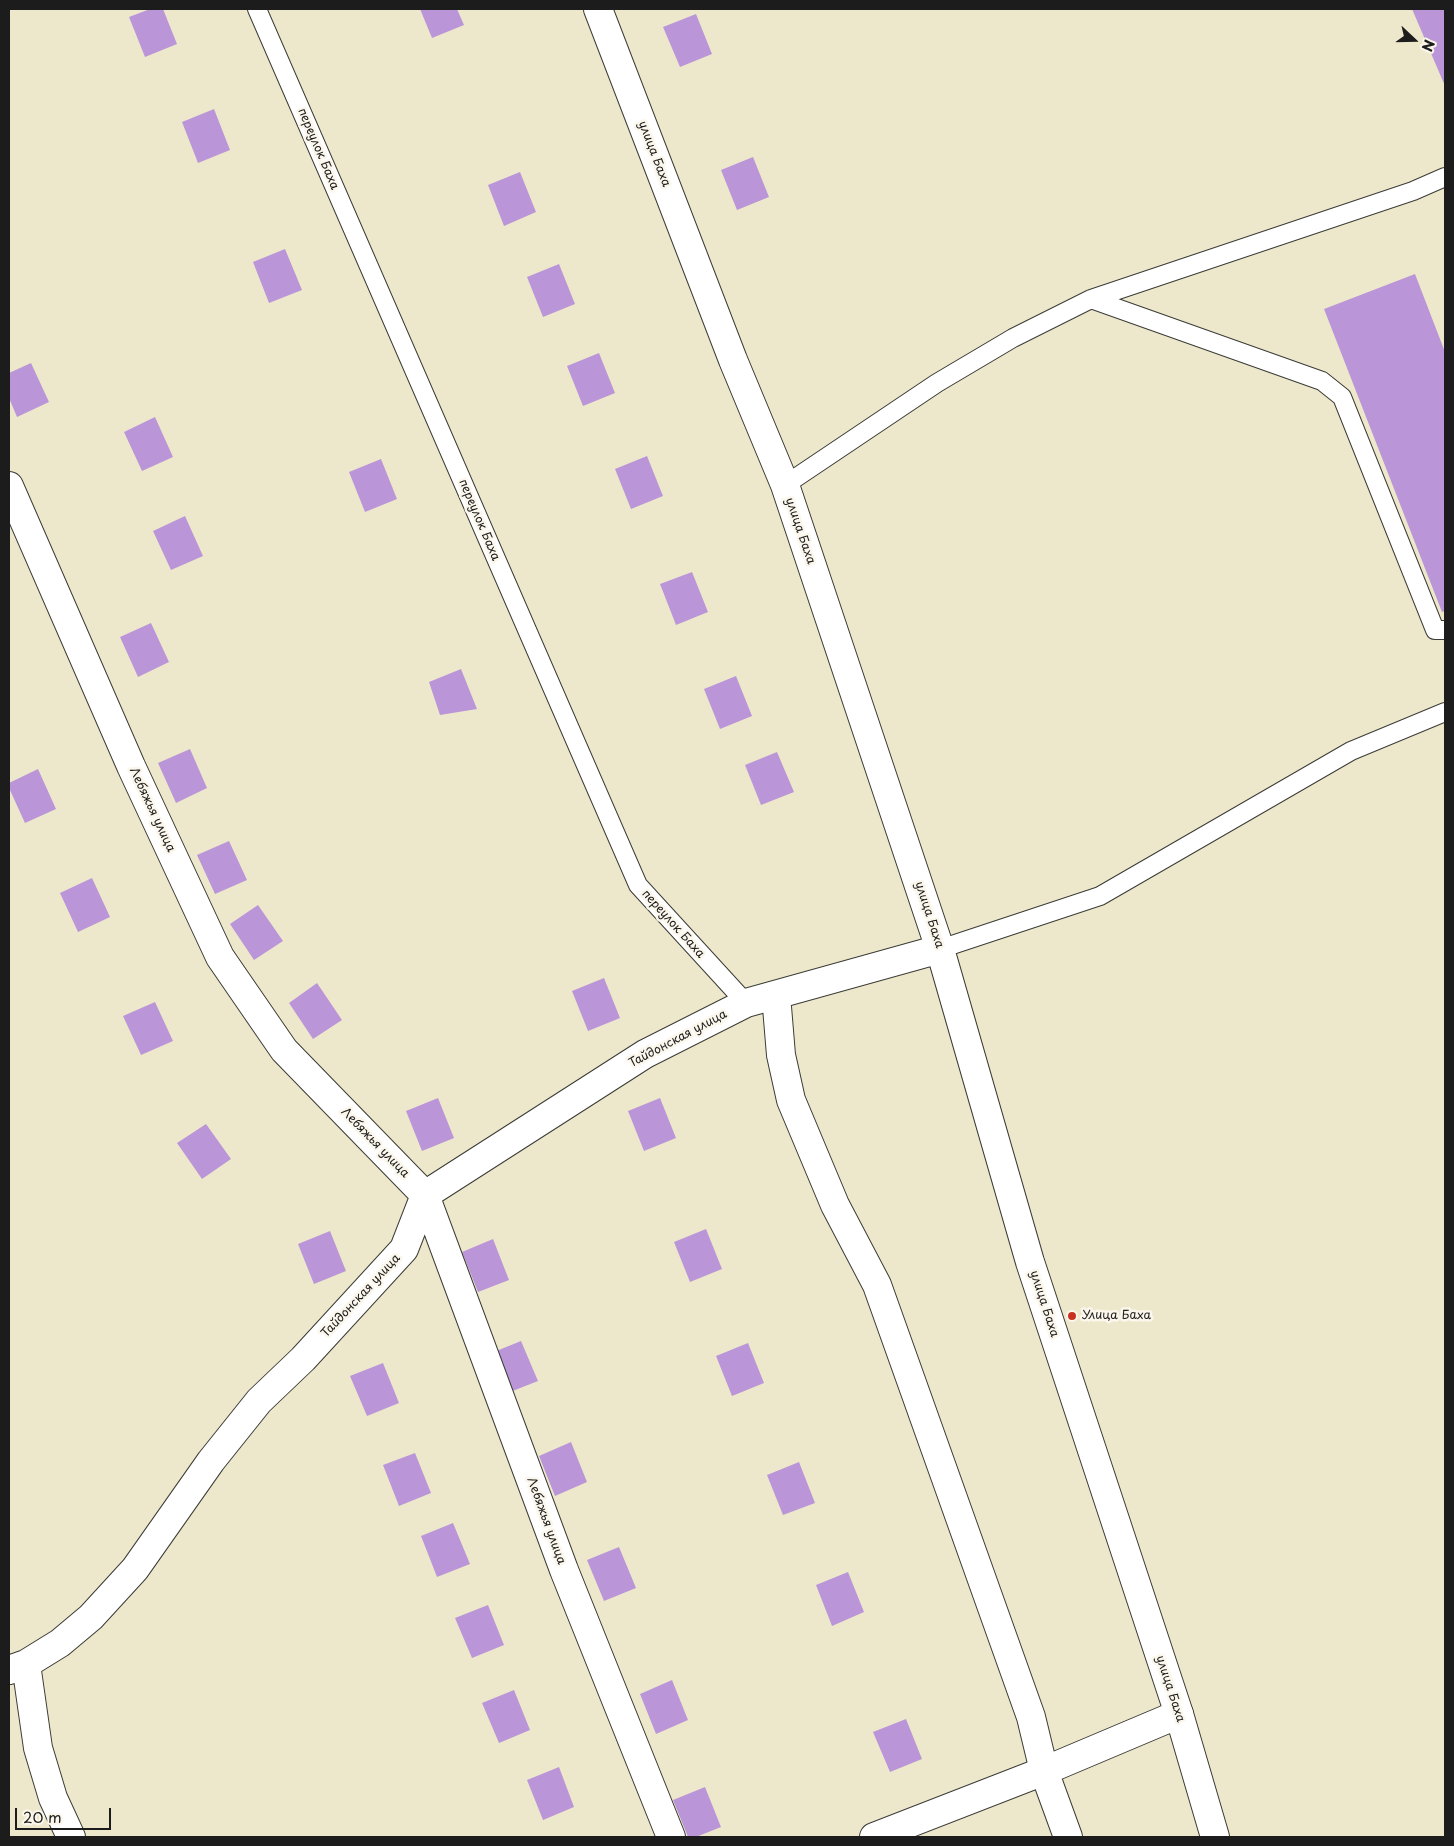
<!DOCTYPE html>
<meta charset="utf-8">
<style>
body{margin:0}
#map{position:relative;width:1454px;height:1846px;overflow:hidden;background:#ede8cc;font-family:"Playpen Sans",sans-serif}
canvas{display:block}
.frame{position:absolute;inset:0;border:10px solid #1c1c1c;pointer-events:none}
.north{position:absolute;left:1389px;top:15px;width:50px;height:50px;-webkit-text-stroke:4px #fbf7ec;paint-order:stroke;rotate:111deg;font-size:14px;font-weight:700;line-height:20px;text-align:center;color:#1c1c1c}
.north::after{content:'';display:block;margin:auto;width:18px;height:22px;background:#1c1c1c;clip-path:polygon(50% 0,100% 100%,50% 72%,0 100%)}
.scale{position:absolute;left:15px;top:1808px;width:96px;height:22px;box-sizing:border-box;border:2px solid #1c1c1c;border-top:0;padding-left:6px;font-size:15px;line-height:18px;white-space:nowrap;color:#1c1c1c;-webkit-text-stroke:4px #fbf7ec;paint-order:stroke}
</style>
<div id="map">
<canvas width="1454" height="1846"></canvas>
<div class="frame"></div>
<div class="north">N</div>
<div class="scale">20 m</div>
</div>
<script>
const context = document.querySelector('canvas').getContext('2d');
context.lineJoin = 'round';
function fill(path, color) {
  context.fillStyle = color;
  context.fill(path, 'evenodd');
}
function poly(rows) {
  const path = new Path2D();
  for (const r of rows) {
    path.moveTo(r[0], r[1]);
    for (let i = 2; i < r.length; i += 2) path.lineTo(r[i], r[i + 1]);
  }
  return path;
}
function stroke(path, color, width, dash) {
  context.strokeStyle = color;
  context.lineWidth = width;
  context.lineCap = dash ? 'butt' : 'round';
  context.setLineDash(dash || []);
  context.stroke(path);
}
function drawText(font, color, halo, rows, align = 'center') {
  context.font = font + ' "Playpen Sans",sans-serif';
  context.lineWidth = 5;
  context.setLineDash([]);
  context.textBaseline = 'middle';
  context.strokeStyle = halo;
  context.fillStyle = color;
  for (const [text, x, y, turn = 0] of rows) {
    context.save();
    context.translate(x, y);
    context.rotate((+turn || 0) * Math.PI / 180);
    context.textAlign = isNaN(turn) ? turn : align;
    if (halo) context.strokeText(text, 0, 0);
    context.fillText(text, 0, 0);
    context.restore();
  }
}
fill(poly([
 [150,9,163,9,177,44,145,57,129,17],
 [420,9,457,9,464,25,432,38],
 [1412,9,1445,9,1445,86],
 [696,14,712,54,680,67,663,27],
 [214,109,230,150,198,163,182,122],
 [753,157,769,197,737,210,721,170],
 [520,172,536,212,504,226,488,185],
 [285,249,302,290,269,303,253,262],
 [559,264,575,304,543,317,527,277],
 [1415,274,1445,352,1445,611,1442,612,1324,309],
 [599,353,615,393,583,406,567,366],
 [31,363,49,402,17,417,9,398,9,373],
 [155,417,173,457,142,471,124,432],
 [647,456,663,496,631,509,615,469],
 [381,459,397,499,365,512,349,472],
 [185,516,203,556,171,570,153,531],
 [692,572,708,612,676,625,660,584],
 [151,623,169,662,138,677,120,637],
 [461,669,477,709,440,715,429,682],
 [736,676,752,716,720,729,704,689],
 [190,749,207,788,176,803,158,763],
 [777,752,794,792,761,805,745,765],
 [38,769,56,809,25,823,9,788,9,783],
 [229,841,247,880,215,894,197,855],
 [92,878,110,917,78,932,60,893],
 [258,905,283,941,254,960,230,924],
 [604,978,620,1018,588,1031,572,991],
 [317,983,342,1020,313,1039,289,1003],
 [155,1002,173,1041,141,1055,123,1016],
 [438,1098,454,1138,422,1151,406,1111],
 [660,1098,676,1138,644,1151,628,1111],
 [206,1124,231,1159,202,1179,177,1143],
 [706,1229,722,1269,690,1282,674,1242],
 [330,1231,346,1271,314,1284,298,1244],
 [493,1239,509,1280,478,1292,462,1252],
 [521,1341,538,1381,505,1394,489,1354],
 [748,1343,764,1383,732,1396,716,1356],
 [383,1363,399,1403,367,1416,350,1376],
 [571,1442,587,1482,555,1496,539,1456],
 [415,1453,431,1493,399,1506,383,1465],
 [799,1462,815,1503,783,1515,767,1475],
 [453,1523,470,1564,437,1577,421,1536],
 [619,1547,636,1588,604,1601,587,1560],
 [848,1572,864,1612,832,1626,816,1585],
 [488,1605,504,1645,472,1658,455,1618],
 [672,1680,688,1720,656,1734,640,1694],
 [514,1690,530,1730,499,1743,482,1703],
 [906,1719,922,1759,890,1772,873,1732],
 [559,1767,574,1807,543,1820,527,1780],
 [705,1787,721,1827,696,1837,688,1837,673,1800]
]), '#ba96d8');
const service = poly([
 [257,9,638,885,746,1003],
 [1091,299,1322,381,1342,397,1435,630,1445,630],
 [785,485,937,383,1013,338,1091,299,1413,191,1445,177],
 [940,949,1100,896,1351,751,1445,712]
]);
const minor = poly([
 [9,486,131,766,220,957,284,1050,425,1195,564,1570,671,1837],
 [776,995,781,1055,791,1100,835,1205,877,1285,1031,1717,1044,1771,1068,1837],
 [26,1664,38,1748,53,1798,71,1837],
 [9,1670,26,1664,60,1643,91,1617,135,1569,211,1461,259,1401,303,1359,404,1249,425,1195,645,1054,746,1003,940,949],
 [874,1837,1044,1771,1179,1714]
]);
const tertiary = poly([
 [598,9,733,360,785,485,940,949,1030,1262,1179,1714,1215,1837]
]);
stroke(service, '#3b3b36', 20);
stroke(minor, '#3b3b36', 30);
stroke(tertiary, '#3b3b36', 30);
stroke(service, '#fff', 18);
stroke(minor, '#fff', 28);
stroke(tertiary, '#fff', 28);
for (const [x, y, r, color] of [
 [1072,1316,5,"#c8321e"]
]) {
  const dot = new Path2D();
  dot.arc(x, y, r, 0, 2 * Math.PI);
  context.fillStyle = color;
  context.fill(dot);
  stroke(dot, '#fbf7ec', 2);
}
drawText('12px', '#1c1c1c', '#fbf7ec', [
 ["переулок Баха",318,149,67],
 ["улица Баха",654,154,69],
 ["переулок Баха",479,520,67],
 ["улица Баха",800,531,71],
 ["Лебяжья улица",152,810,65],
 ["улица Баха",929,915,72],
 ["переулок Баха",673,924,48],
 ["Тайдонская улица",678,1039,-28],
 ["Лебяжья улица",375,1143,46],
 ["Тайдонская улица",361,1296,-47],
 ["улица Баха",1044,1304,72],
 ["Лебяжья улица",546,1521,70],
 ["улица Баха",1170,1689,72]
]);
drawText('12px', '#1c1c1c', '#fbf7ec', [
 ["Улица Баха",1082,1316]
], 'left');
</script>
